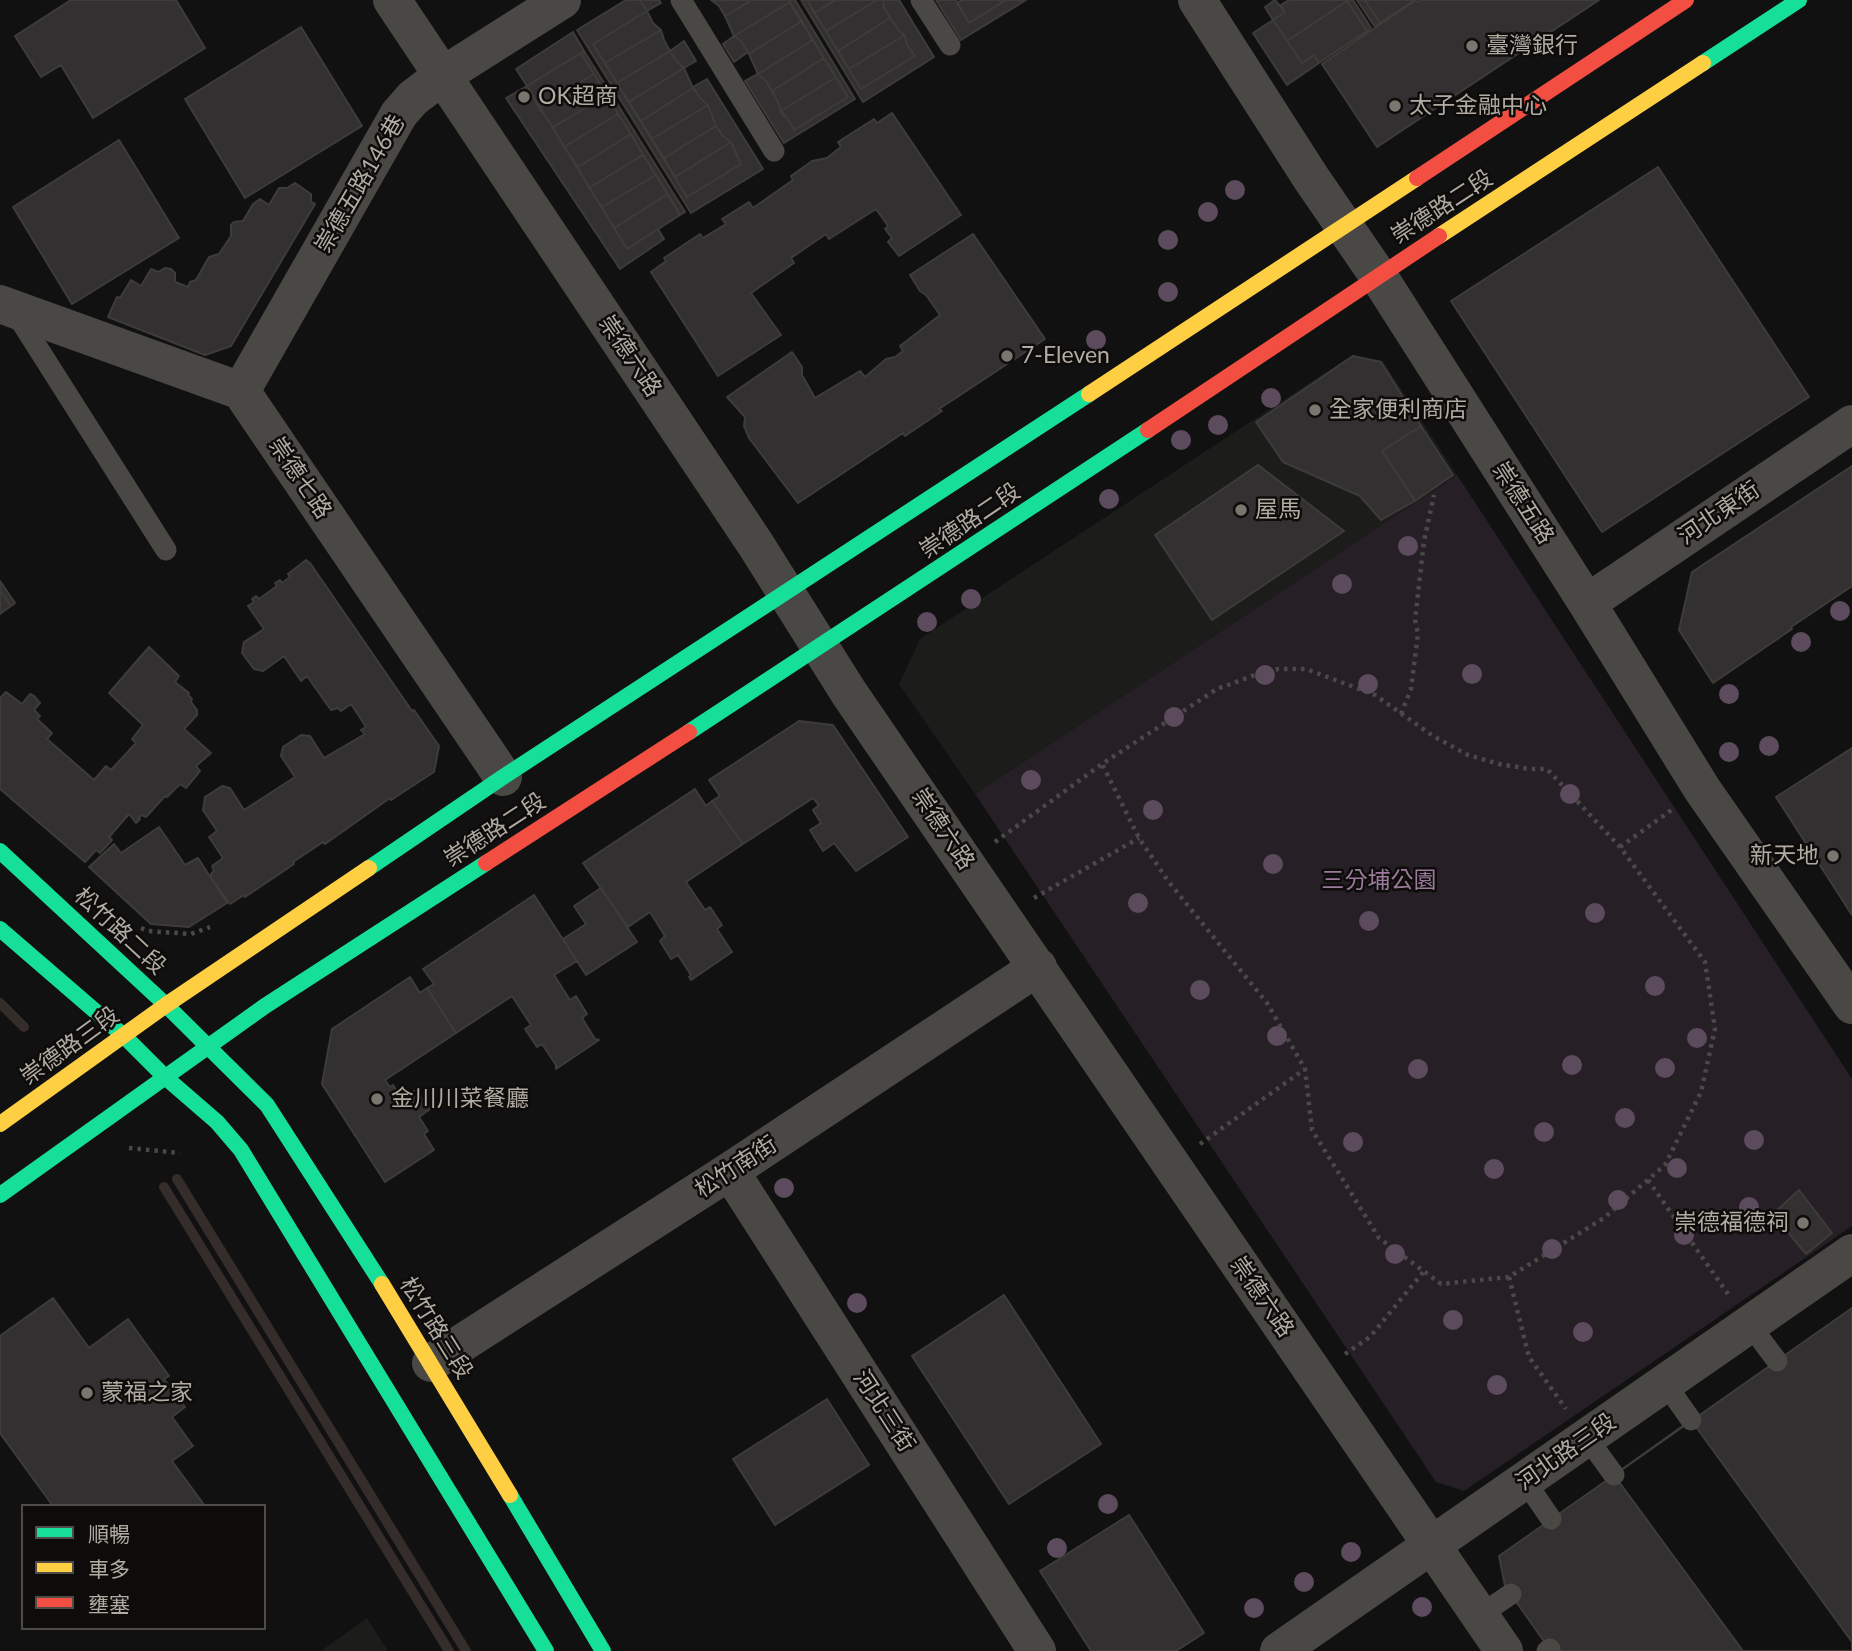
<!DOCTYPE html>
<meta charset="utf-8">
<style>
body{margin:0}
#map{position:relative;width:1852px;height:1651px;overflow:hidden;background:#111;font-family:Lato,"Noto Sans TC",sans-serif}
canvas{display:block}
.legend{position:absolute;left:21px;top:1504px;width:245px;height:126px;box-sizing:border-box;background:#0d0c0b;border:2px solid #4f4c47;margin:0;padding:9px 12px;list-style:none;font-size:21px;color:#b1aba2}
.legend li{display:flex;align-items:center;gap:14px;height:35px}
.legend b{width:35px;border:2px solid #4f4c47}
</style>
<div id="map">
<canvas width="1852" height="1651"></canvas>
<ul class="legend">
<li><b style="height:9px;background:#16e098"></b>順暢</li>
<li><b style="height:9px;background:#ffcf43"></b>車多</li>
<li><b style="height:9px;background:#f24e42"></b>壅塞</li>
</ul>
</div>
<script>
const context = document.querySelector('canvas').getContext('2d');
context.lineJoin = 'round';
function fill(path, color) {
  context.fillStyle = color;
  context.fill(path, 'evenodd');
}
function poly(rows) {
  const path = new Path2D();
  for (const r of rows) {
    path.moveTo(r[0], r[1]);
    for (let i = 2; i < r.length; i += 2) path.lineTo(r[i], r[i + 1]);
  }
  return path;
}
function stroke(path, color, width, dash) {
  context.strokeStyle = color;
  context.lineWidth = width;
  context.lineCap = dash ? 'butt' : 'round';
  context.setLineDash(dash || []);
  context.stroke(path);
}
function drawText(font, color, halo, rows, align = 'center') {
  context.font = font + ' Lato,"Noto Sans TC",sans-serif';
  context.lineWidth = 5;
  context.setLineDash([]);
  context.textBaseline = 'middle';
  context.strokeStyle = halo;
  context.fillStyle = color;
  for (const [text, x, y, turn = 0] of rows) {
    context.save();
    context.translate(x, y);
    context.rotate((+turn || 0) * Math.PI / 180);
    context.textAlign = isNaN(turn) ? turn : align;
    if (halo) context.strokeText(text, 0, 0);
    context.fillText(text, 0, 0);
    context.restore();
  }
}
fill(poly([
 [1352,355,1383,361,1457,475,975,794,899,684,920,639],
 [367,1618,388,1651,321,1651]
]), '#1c1c1b');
fill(poly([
 [1457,475,1852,1079,1852,1226,1464,1491,1436,1482,975,794]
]), '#261f26');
stroke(poly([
 [0,1003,24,1027],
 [177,1179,466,1651],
 [164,1187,449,1651]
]), '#352d29', 10);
const building = poly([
 [71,0,176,0,205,48,93,118,61,65,41,77,15,36,71,0],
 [626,0,640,0,647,11,593,44,687,197,741,164,731,142,723,136,716,126,708,105,700,98,693,87,707,79,763,169,691,213,577,30,626,0],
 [640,0,659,0,661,3,647,11,640,0],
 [711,0,752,0,725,16,719,6,711,0],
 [752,0,788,0,790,2,734,36,725,16,752,0],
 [788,0,795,0,855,99,784,143,745,81,758,74,766,81,778,102,781,113,788,119,794,130,848,97,788,0],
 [801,0,807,0,861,89,915,56,907,45,905,36,899,31,884,8,883,0,899,0,934,57,863,102,801,0],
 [807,0,836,0,814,13,807,0],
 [836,0,877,0,826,31,814,13,836,0],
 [877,0,883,0,884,8,890,18,838,51,826,31,877,0],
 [936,0,956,0,969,23,1006,0,1026,0,961,40,936,0],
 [962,0,1006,0,969,23,957,3,962,0],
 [1275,0,1285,12,1273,20,1265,7,1275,0],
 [1289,0,1346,0,1347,1,1287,41,1273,20,1285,12,1281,5,1289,0],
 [1346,0,1353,0,1371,28,1367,31,1346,0],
 [1357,0,1365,0,1380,23,1375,27,1357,0],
 [1365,0,1415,0,1380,23,1365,0],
 [1416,0,1418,2,1421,0,1599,0,1377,147,1322,64,1416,0],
 [1347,1,1367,31,1319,63,1314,55,1302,63,1287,41,1347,1],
 [790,2,802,21,749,54,742,42,734,36,790,2],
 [647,11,653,23,661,30,605,63,593,44,647,11],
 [890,18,899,31,905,35,849,69,838,51,890,18],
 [1273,20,1302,63,1314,55,1319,63,1287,85,1253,33,1273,20],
 [802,21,813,40,758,74,749,54,802,21],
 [301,27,362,126,245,198,185,99,301,27],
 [661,30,664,40,670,51,617,83,605,63,661,30],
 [573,32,584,51,527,86,516,69,573,32],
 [905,35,907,45,915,56,861,89,849,69,905,35],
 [734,36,742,42,748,52,734,62,723,44,734,36],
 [813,40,824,58,772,91,766,81,758,74,813,40],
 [684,41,696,61,684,68,676,61,670,51,684,41],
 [584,51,685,212,680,215,581,53,584,51],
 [670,51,676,61,684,68,629,102,617,83,670,51],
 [581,53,594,74,539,108,527,86,581,53],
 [824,58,836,77,781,111,778,102,772,91,824,58],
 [684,68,693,88,641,121,629,102,684,68],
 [594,74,607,95,553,127,539,108,594,74],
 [836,77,848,97,794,130,788,119,781,111,836,77],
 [527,86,627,249,658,229,664,239,620,269,506,98,527,86],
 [693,88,700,98,708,105,652,139,641,121,693,88],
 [607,95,618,114,564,147,553,127,607,95],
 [708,105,716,126,664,158,652,139,708,105],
 [892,113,961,215,899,256,888,242,892,238,885,229,888,226,876,209,829,239,826,234,791,258,794,263,751,293,781,335,718,376,651,272,666,261,664,258,700,234,703,238,726,224,722,219,749,202,753,208,793,180,791,176,812,161,827,158,841,147,838,142,874,119,877,123,892,113],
 [618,114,631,134,578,167,564,147,618,114],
 [716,126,723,136,731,142,675,177,664,158,716,126],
 [631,134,643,155,589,188,578,167,631,134],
 [119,140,179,238,72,304,13,207,119,140],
 [731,142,741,164,687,197,675,177,731,142],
 [643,155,656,175,602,207,589,188,643,155],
 [1658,167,1809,397,1602,532,1451,301,1658,167],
 [656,175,668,194,614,228,602,207,656,175],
 [295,183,311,194,311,202,315,204,231,346,205,355,108,317,117,297,120,298,131,280,141,286,151,269,158,272,165,268,171,269,175,273,175,282,188,287,190,282,196,280,209,257,219,254,231,236,231,225,234,222,243,221,253,204,260,199,269,205,279,188,287,188,295,183],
 [668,194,680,215,627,249,614,228,668,194],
 [973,234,1045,339,939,409,942,411,905,436,903,433,798,503,749,438,744,426,745,417,727,397,792,352,802,367,802,375,815,398,860,371,865,377,886,359,895,357,903,351,900,346,940,315,926,295,920,291,910,275,973,234],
 [1353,356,1381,362,1421,426,1382,451,1415,501,1381,520,1360,496,1283,462,1256,422,1353,356],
 [1421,426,1453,475,1415,501,1382,451,1421,426],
 [1258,465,1344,531,1212,620,1155,535,1258,465],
 [1852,466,1852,586,1791,627,1792,629,1713,683,1679,630,1692,572,1852,466],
 [306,560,310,563,412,711,414,710,439,746,434,772,391,800,390,798,325,844,323,842,293,862,294,864,245,897,244,895,230,904,211,878,211,874,214,871,212,866,223,858,209,837,217,831,203,810,205,797,222,786,230,788,244,810,295,777,281,756,283,747,301,735,310,736,324,758,365,734,361,730,366,727,351,704,341,711,338,708,331,710,307,676,301,681,284,656,263,671,254,669,242,653,244,642,264,629,248,606,254,602,252,599,256,596,259,599,277,586,275,583,280,580,282,583,290,577,288,574,306,560],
 [0,581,15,603,11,606,0,590,0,581],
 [0,590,11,606,0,614,0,590],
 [149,647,179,676,175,682,189,693,188,695,192,699,191,702,197,710,197,715,184,729,211,753,196,766,200,771,186,788,180,784,167,797,165,796,146,817,142,815,138,818,140,819,136,823,129,814,109,837,112,840,100,853,96,850,85,862,0,789,0,698,6,692,22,704,30,694,34,696,40,703,34,710,40,716,37,719,52,733,47,739,94,780,106,766,111,770,136,743,132,739,143,725,109,693,149,647],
 [799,721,833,725,908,837,856,871,834,843,823,851,810,830,821,823,813,810,819,805,813,798,743,844,712,801,720,796,709,780,799,721],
 [1852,748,1852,915,1776,797,1852,748],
 [695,789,706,806,712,801,743,844,686,882,705,910,710,907,722,925,717,929,732,952,691,980,689,977,691,975,678,955,671,959,660,941,665,936,650,912,628,927,583,863,695,789],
 [159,827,185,865,198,858,227,903,189,927,151,924,89,867,114,844,121,853,159,827],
 [601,888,637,942,586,975,563,939,586,924,574,906,601,888],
 [534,895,577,961,554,975,570,1000,576,996,587,1014,582,1018,595,1039,599,1040,556,1069,556,1065,542,1044,537,1047,525,1029,531,1025,512,996,456,1033,427,988,434,984,423,969,534,895],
 [410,977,420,993,427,988,456,1033,385,1080,390,1087,393,1085,402,1099,416,1090,430,1109,419,1117,428,1131,424,1134,434,1150,385,1182,322,1084,332,1029,410,977],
 [1799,1190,1832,1233,1806,1254,1773,1214,1799,1190],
 [1004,1295,1101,1444,1009,1504,912,1356,1004,1295],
 [53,1298,89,1348,128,1319,169,1376,164,1379,185,1407,172,1417,193,1446,172,1461,205,1506,53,1506,0,1433,0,1336,53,1298],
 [1852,1308,1852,1651,1551,1651,1505,1586,1499,1556,1852,1308],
 [827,1399,869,1465,775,1525,733,1459,827,1399],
 [1691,1420,1852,1642,1852,1651,1743,1651,1614,1475,1691,1420],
 [1129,1515,1204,1633,1176,1651,1091,1651,1040,1571,1129,1515]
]);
fill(building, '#323030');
stroke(building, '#3d3c39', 2);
stroke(poly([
 [1401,714,1411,689,1418,634,1415,620,1424,541,1434,495],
 [995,842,1102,764,1217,689,1252,676,1278,669,1306,669,1375,695,1433,736,1468,755,1499,764,1530,769,1547,769,1620,847,1705,962,1715,1029,1701,1092,1665,1165,1604,1218,1509,1277,1441,1284,1379,1238,1312,1130,1305,1069,1267,1003,1168,881,1139,838,1102,764],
 [1620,847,1673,809],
 [1034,898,1139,838],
 [141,928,148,931,191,934,210,927],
 [1200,1144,1305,1069],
 [129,1148,180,1153],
 [1648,1180,1728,1294],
 [1509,1277,1529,1357,1566,1409],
 [1345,1354,1370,1337,1424,1271]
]), '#4b4947', 4.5, [3.5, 5]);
stroke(poly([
 [681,0,774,151],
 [921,0,950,45],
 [15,312,166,550],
 [1750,1325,1777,1361],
 [1665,1383,1691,1420],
 [1587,1438,1614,1475],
 [1525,1481,1551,1519],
 [1480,1615,1511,1594],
 [1547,1651,1550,1649]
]), '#4a4845', 21);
stroke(poly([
 [392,0,756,545,849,693,1504,1651],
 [1197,0,1311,178,1379,277,1587,603,1702,789,1852,1005],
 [0,304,241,391,503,777],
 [241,391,399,114,413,98,442,76,562,0],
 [1587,603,1852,424],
 [730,1171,1037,1651],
 [431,1363,730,1171,1038,967],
 [1279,1651,1852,1253]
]), '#4a4845', 38);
stroke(poly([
 [1703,63,1799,0],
 [689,732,1148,430],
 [0,851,166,1005,267,1105,382,1284],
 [369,868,503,777,1089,394],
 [0,929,124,1036,165,1077,217,1122,241,1150,546,1651],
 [0,1195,265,1006,486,863],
 [510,1495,603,1651]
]), '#16e098', 16);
stroke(poly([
 [1439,236,1703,63],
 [1089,394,1417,178],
 [0,1124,166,1005,369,868],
 [382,1284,510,1495]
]), '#ffcf43', 16);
stroke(poly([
 [1417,178,1686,0],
 [1148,430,1439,236],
 [486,863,689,732]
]), '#f24e42', 16);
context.fillStyle = '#5c4b5d';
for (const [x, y] of [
 [1235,190],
 [1208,212],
 [1168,240],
 [1168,292],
 [1096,340],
 [1271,398],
 [1218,425],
 [1181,440],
 [1109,499],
 [1408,546],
 [1342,584],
 [971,599],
 [1840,611],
 [927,622],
 [1801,642],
 [1472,674],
 [1265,675],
 [1368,684],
 [1729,694],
 [1174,717],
 [1769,746],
 [1729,752],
 [1031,780],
 [1570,794],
 [1153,810],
 [1273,864],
 [1138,903],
 [1595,913],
 [1369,921],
 [1655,986],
 [1200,990],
 [1277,1036],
 [1697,1038],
 [1572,1065],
 [1665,1068],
 [1418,1069],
 [1625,1118],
 [1544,1132],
 [1754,1140],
 [1353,1142],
 [1677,1168],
 [1494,1169],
 [784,1188],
 [1618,1200],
 [1749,1207],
 [1684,1235],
 [1552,1249],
 [1395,1254],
 [857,1303],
 [1453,1320],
 [1583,1332],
 [1497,1385],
 [1108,1504],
 [1057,1548],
 [1351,1552],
 [1304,1582],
 [1422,1607],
 [1254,1608]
]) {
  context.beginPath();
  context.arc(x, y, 10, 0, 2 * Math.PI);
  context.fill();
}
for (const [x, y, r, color] of [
 [1472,46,7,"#79756f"],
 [524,97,7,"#79756f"],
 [1395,106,7,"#79756f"],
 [1007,356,7,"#79756f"],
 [1315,410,7,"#79756f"],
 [1241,510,7,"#79756f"],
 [1833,856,7,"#79756f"],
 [377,1099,7,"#79756f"],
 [1803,1223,7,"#79756f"],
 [87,1393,7,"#79756f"]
]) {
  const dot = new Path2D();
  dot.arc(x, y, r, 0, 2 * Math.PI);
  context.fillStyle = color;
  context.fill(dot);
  stroke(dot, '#0d0c0b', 2.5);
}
drawText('23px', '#b1aba2', '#0d0c0b', [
 ["臺灣銀行",1486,46],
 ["OK超商",538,97],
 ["太子金融中心",1409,106],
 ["7-Eleven",1021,356],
 ["全家便利商店",1329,410],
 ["屋馬",1255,510],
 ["新天地",1819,856,"right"],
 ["金川川菜餐廳",391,1099],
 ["崇德福德祠",1789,1223,"right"],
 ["蒙福之家",101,1393]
], 'left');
drawText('23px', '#b1aba2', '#0d0c0b', [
 ["崇德五路146巷",360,184,-60],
 ["崇德路二段",1442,207,-33],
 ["崇德六路",630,356,56],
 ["崇德七路",300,478,56],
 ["崇德五路",1523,503,57],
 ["河北東街",1719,513,-34],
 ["崇德路二段",970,521,-34],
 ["崇德六路",943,829,56],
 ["崇德路二段",495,830,-33],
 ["松竹路二段",120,931,43],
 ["崇德路三段",70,1046,-36],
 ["松竹南街",736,1167,-33],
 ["崇德六路",1262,1297,55],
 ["松竹路三段",436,1328,58],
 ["河北三街",884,1411,57],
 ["河北路三段",1566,1452,-35]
]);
drawText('23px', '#9a7a9b', '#0d0c0b', [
 ["三分埔公園",1379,881]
]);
</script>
